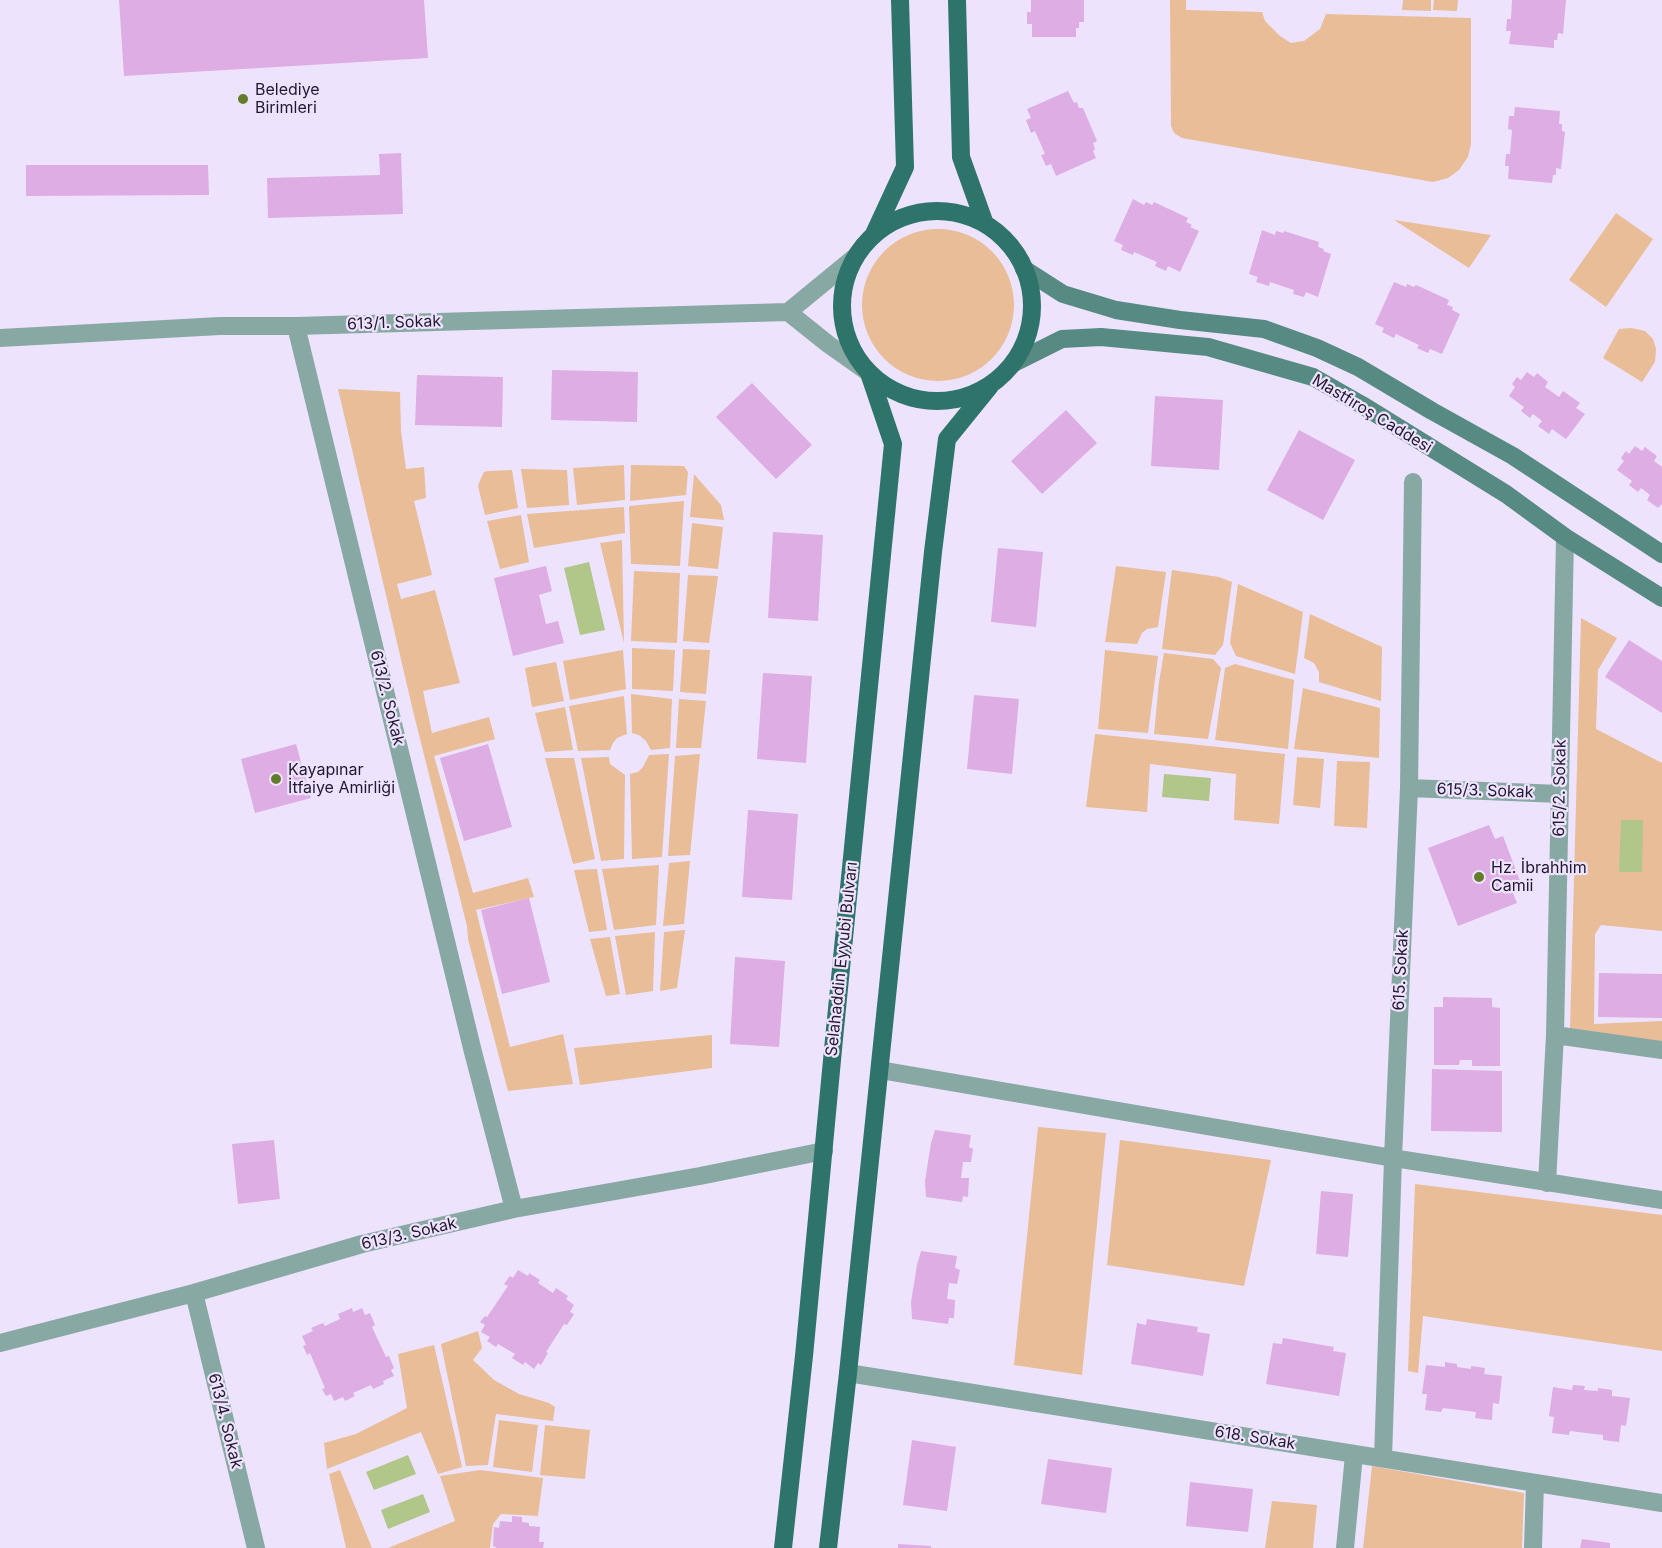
<!DOCTYPE html>
<meta charset="utf-8">
<style>
body{margin:0}
canvas{display:block;background:#ede3fd}
</style>
<canvas width="1662" height="1548"></canvas>
<script>
const context = document.querySelector('canvas').getContext('2d');
context.lineJoin = 'round';
function fill(path, color) {
  context.fillStyle = color;
  context.fill(path, 'evenodd');
}
function poly(rows) {
  const path = new Path2D();
  for (const r of rows) {
    if (r.length === 3) {
      path.moveTo(r[0] + r[2], r[1]);
      path.arc(r[0], r[1], r[2], 0, 2 * Math.PI);
      continue;
    }
    path.moveTo(r[0], r[1]);
    for (let i = 2; i < r.length; i += 2) path.lineTo(r[i], r[i + 1]);
  }
  return path;
}
function stroke(path, color, width, dash) {
  context.strokeStyle = color;
  context.lineWidth = width;
  context.lineCap = dash ? 'butt' : 'round';
  context.setLineDash(dash || []);
  context.stroke(path);
}
function drawText(font, color, halo, rows, align = 'center') {
  context.font = font + ' Inter,sans-serif';
  context.lineWidth = 4.5;
  context.setLineDash([]);
  context.textBaseline = 'middle';
  context.strokeStyle = halo;
  context.fillStyle = color;
  for (const [text, x, y, turn = 0] of rows) {
    context.save();
    context.translate(x, y);
    context.rotate((+turn || 0) * Math.PI / 180);
    context.textAlign = isNaN(turn) ? turn : align;
    if (halo) context.strokeText(text, 0, 0);
    context.fillText(text, 0, 0);
    context.restore();
  }
}
fill(poly([
 [1170,0,1186,0,1186,10,1262,12,1265,21,1280,36,1291,43,1304,41,1320,29,1326,14,1471,18,1471,144,1468,157,1459,170,1448,178,1433,182,1182,138,1174,133,1171,126],
 [1403,0,1431,0,1431,11,1402,10],
 [1434,0,1458,0,1457,11,1433,10],
 [1616,213,1653,239,1606,307,1569,280],
 [1394,220,1491,235,1469,268],
 [938,305,76],
 [1631,328,1645,331,1653,339,1656,349,1655,362,1642,382,1603,358,1619,329],
 [338,389,400,392,401,431,406,469,424,467,426,498,414,501,432,575,397,584,401,599,435,590,460,683,423,691,432,733,489,717,495,739,434,756,473,893,528,878,534,897,476,910,510,1047,563,1034,573,1084,508,1091,468,939,467,926,413,711],
 [624,465,625,500,577,505,573,468],
 [631,465,684,466,688,472,686,495,630,501],
 [521,469,567,470,569,505,527,508],
 [512,470,518,508,485,515,478,486,481,478,484,472,488,471],
 [694,474,721,505,724,520,690,517],
 [684,501,680,566,631,564,629,506],
 [624,507,625,533,534,548,527,514],
 [521,515,529,562,500,569,487,521],
 [692,523,723,527,718,569,688,566],
 [622,540,624,643,600,543],
 [1116,566,1166,572,1158,627,1147,629,1142,633,1137,644,1105,642],
 [1172,570,1219,577,1232,582,1223,645,1215,655,1162,649],
 [634,571,680,573,677,643,631,641],
 [688,575,718,576,709,643,683,641],
 [1238,584,1303,612,1295,674,1236,656,1230,643],
 [1310,614,1382,647,1381,701,1319,682,1319,672,1314,663,1304,658],
 [1581,618,1617,638,1598,670,1596,729,1662,763,1662,931,1601,925,1595,934,1594,1024,1662,1021,1662,1042,1570,1028],
 [632,648,675,650,673,691,632,689],
 [683,649,710,650,706,694,680,692],
 [623,650,626,689,570,700,563,661],
 [1105,650,1158,656,1148,733,1098,729],
 [1164,653,1213,659,1221,668,1208,739,1154,734,1159,682],
 [556,662,564,701,532,707,525,668],
 [1235,664,1294,680,1288,749,1215,740,1225,668],
 [1303,688,1380,708,1379,758,1294,749],
 [631,694,672,699,670,748,651,750,646,741,639,735,632,733],
 [624,696,627,734,617,738,613,743,610,750,578,751,569,706],
 [679,699,706,701,701,748,676,748],
 [565,707,573,750,545,752,535,713],
 [1095,734,1285,754,1279,824,1234,820,1236,774,1150,764,1147,812,1086,807],
 [669,754,662,857,632,859,630,774,638,772,643,767,649,755],
 [700,754,690,855,668,856,675,756],
 [609,757,610,764,625,775,624,859,601,861,581,758],
 [1297,757,1324,759,1320,808,1293,805],
 [545,758,574,758,595,859,573,864],
 [1337,761,1370,762,1367,828,1334,826],
 [690,861,684,924,663,926,669,863],
 [659,865,656,925,614,930,602,869],
 [597,869,607,930,589,932,574,870],
 [685,930,677,988,660,991,664,932],
 [655,932,653,991,626,995,615,936],
 [610,937,620,994,606,996,590,939],
 [712,1035,712,1068,580,1085,574,1048],
 [1038,1127,1106,1133,1082,1375,1014,1365],
 [1120,1140,1271,1160,1244,1286,1107,1265],
 [1415,1184,1662,1215,1662,1351,1423,1316,1418,1373,1408,1371],
 [478,1331,482,1348,473,1360,494,1380,519,1394,549,1403,555,1407,553,1421,496,1414,488,1465,466,1466,441,1344],
 [434,1345,462,1467,438,1474,421,1432,327,1469,324,1443,356,1434,407,1408,398,1354],
 [499,1420,538,1425,532,1472,493,1467],
 [545,1425,590,1430,585,1479,540,1475],
 [1372,1466,1524,1493,1522,1548,1363,1548],
 [340,1470,372,1548,346,1548,329,1474],
 [480,1470,543,1478,538,1516,501,1514,493,1524,490,1548,388,1548,455,1521,440,1476],
 [1272,1501,1317,1505,1313,1548,1265,1548]
]), '#e8bd97');
fill(poly([
 [589,562,605,630,580,635,564,568],
 [1164,774,1211,778,1209,801,1162,797],
 [1621,820,1643,820,1642,872,1619,872],
 [408,1455,416,1474,374,1490,366,1472],
 [423,1494,430,1512,388,1529,381,1510]
]), '#b1c689');
fill(poly([
 [119,0,424,0,428,58,124,76],
 [1031,0,1084,0,1084,22,1079,22,1079,28,1076,28,1076,37,1032,37,1032,24,1027,24,1027,12,1031,12],
 [1512,0,1566,0,1563,34,1558,33,1557,40,1554,40,1554,48,1509,44,1511,31,1506,31,1507,19,1511,19],
 [1068,91,1074,103,1077,102,1079,108,1083,108,1097,141,1093,143,1095,149,1093,151,1096,158,1056,176,1051,164,1046,166,1041,155,1045,154,1035,131,1031,133,1026,120,1031,118,1027,109],
 [1515,107,1560,111,1559,124,1562,124,1562,131,1565,132,1561,169,1556,168,1556,175,1553,175,1552,183,1508,179,1509,166,1505,166,1506,154,1510,154,1512,130,1508,129,1509,116,1514,116],
 [401,153,403,214,268,218,267,178,380,175,379,154],
 [26,165,208,165,209,195,26,196],
 [1133,199,1144,205,1146,202,1152,205,1154,202,1188,218,1186,222,1192,225,1190,227,1199,231,1180,272,1168,266,1166,271,1155,266,1157,262,1134,252,1133,255,1121,250,1123,245,1114,241],
 [1262,230,1275,235,1276,231,1283,233,1284,231,1319,242,1318,247,1324,249,1323,251,1331,254,1318,297,1306,292,1304,297,1293,294,1294,290,1270,282,1269,286,1256,282,1258,277,1249,274],
 [1394,282,1406,287,1407,284,1414,287,1416,285,1449,300,1447,305,1453,307,1452,310,1460,314,1442,354,1430,349,1428,353,1417,348,1419,345,1396,334,1394,338,1382,332,1384,328,1375,324],
 [552,370,638,372,637,422,551,420],
 [1527,372,1534,377,1537,373,1548,382,1545,387,1559,397,1563,391,1580,403,1576,408,1585,414,1566,439,1552,429,1549,434,1538,426,1542,421,1533,414,1530,418,1521,411,1524,407,1509,396,1515,387,1512,384,1517,377,1521,380],
 [417,375,503,377,502,427,415,425],
 [752,383,812,445,776,479,716,417],
 [1155,396,1223,400,1219,470,1151,466],
 [1066,410,1097,443,1042,494,1011,461],
 [1299,430,1355,460,1323,520,1267,490],
 [1635,446,1642,451,1645,447,1657,456,1654,461,1662,467,1662,504,1658,508,1647,500,1650,495,1641,488,1638,492,1629,485,1632,481,1617,470,1624,461,1621,458,1626,451,1629,454],
 [773,532,823,535,818,621,768,618],
 [998,548,1043,552,1036,627,991,622],
 [546,566,552,591,539,595,546,624,558,621,564,643,513,656,494,578],
 [1629,640,1662,661,1662,713,1605,677],
 [763,673,812,676,806,763,757,759],
 [974,695,1019,699,1012,774,967,769],
 [296,744,311,798,255,813,241,759],
 [488,744,512,827,464,841,440,758],
 [748,810,798,814,792,900,742,897],
 [1489,825,1495,839,1503,836,1523,889,1513,893,1517,903,1458,926,1428,848],
 [529,898,550,982,502,994,481,910],
 [735,957,785,961,779,1047,730,1044],
 [1599,973,1662,974,1662,1018,1598,1017],
 [1443,997,1492,998,1492,1007,1500,1008,1500,1066,1472,1066,1472,1060,1460,1060,1459,1065,1434,1065,1434,1007,1443,1007],
 [1432,1069,1502,1071,1502,1132,1431,1131],
 [935,1130,971,1135,969,1147,973,1149,971,1162,963,1162,961,1178,969,1178,968,1197,963,1196,962,1202,926,1197,925,1181,931,1143],
 [274,1140,280,1199,238,1204,232,1144],
 [1321,1191,1353,1194,1348,1257,1316,1254],
 [921,1251,957,1256,955,1268,960,1270,957,1284,949,1283,947,1299,955,1300,954,1318,949,1318,948,1324,912,1319,911,1302,917,1265],
 [518,1270,528,1276,529,1273,540,1280,538,1283,553,1293,556,1288,568,1296,566,1299,574,1305,570,1312,574,1314,567,1325,564,1324,546,1352,548,1353,541,1365,538,1363,534,1369,525,1362,523,1365,512,1358,515,1354,498,1344,496,1347,487,1341,490,1337,481,1332,485,1325,480,1322,485,1316,487,1317,508,1286,504,1284,510,1276,513,1278],
 [352,1308,353,1312,362,1308,365,1315,370,1313,375,1325,372,1327,386,1357,389,1356,394,1368,391,1370,394,1376,383,1381,384,1384,373,1389,371,1385,353,1393,355,1396,345,1401,343,1397,334,1401,331,1394,326,1396,322,1389,325,1388,310,1353,307,1355,303,1346,306,1345,302,1336,313,1331,311,1328,323,1323,325,1326,340,1319,338,1314],
 [1147,1319,1198,1327,1197,1332,1210,1334,1203,1376,1131,1364,1137,1323,1146,1325],
 [1283,1338,1334,1347,1333,1351,1346,1353,1339,1396,1266,1384,1273,1343,1282,1344],
 [1445,1362,1457,1364,1457,1367,1471,1369,1471,1366,1485,1368,1484,1374,1502,1376,1499,1404,1493,1403,1492,1420,1475,1418,1476,1412,1443,1408,1441,1412,1425,1410,1427,1394,1422,1394,1426,1365,1445,1367],
 [1573,1385,1585,1386,1584,1390,1598,1391,1598,1388,1612,1390,1612,1396,1630,1398,1626,1426,1621,1425,1619,1442,1603,1440,1603,1435,1570,1431,1569,1435,1552,1433,1554,1417,1549,1416,1553,1387,1572,1390],
 [912,1440,956,1447,947,1511,903,1505],
 [1048,1459,1112,1468,1106,1513,1041,1504],
 [1190,1482,1253,1489,1248,1532,1186,1526],
 [512,1516,522,1517,522,1522,529,1523,529,1526,540,1527,539,1542,544,1542,543,1548,496,1548,496,1547,493,1546,494,1527,499,1528,500,1521,512,1522],
 [1582,1539,1610,1543,1610,1548,1580,1548],
 [898,1544,931,1546,931,1548,898,1548]
]), '#deade3');
stroke(poly([
 [855,257,788,312,828,344,869,373],
 [296,326,473,1052,514,1209],
 [0,338,220,326,296,326,788,312],
 [1409,788,1560,794],
 [1555,1035,1662,1050],
 [880,1070,1393,1158,1662,1200],
 [1547,1183,1555,1035,1565,537],
 [194,1293,256,1548],
 [0,1343,194,1293,362,1244,514,1209,700,1176,824,1151],
 [848,1373,1662,1503],
 [1383,1458,1393,1158,1409,788,1413,482],
 [1345,1548,1354,1455],
 [1533,1548,1535,1483]
]), '#88a9a3', 18);
stroke(poly([
 [1024,269,1063,294,1116,310,1180,320,1264,329,1317,348,1358,367,1432,411,1513,456,1662,554],
 [1014,363,1062,339,1101,337,1208,347,1313,377,1362,405,1506,494,1565,537,1662,598]
]), '#568a82', 18);
stroke(poly([
 [957,0,961,157,985,224],
 [937,306,95],
 [874,234,905,167,900,0],
 [783,1548,804,1356,834,1039,893,444,869,373],
 [828,1548,848,1373,933,552,947,439,990,386]
]), '#2e746b', 18);
for (const [x, y, r, color] of [
 [243,99,6,"#647b2c"],
 [276,779,6,"#647b2c"],
 [1479,877,6,"#647b2c"]
]) {
  const dot = new Path2D();
  dot.arc(x, y, r, 0, 2 * Math.PI);
  context.fillStyle = color;
  context.fill(dot);
  stroke(dot, '#ede3fd', 2);
}
drawText('16px', '#22182f', '#ede3fd', [
 ["Belediye",255,90],
 ["Birimleri",255,108],
 ["Kayapınar",288,770],
 ["İtfaiye Amirliği",288,788],
 ["Hz. İbrahhim",1491,868],
 ["Camii",1491,886]
], 'left');
drawText('16px', '#22182f', '#ede3fd', [
 ["613/1. Sokak",394,323,-2],
 ["Mastfıroş Caddesi",1372,414,31],
 ["613/2. Sokak",387,698,76],
 ["615/2. Sokak",1560,788,-89],
 ["615/3. Sokak",1485,791,2],
 ["Selahaddin Eyyubi Bulvarı",842,959,-84],
 ["615. Sokak",1401,970,-87],
 ["613/3. Sokak",409,1234,-13],
 ["613/4. Sokak",225,1421,76],
 ["618. Sokak",1255,1438,9]
]);
</script>
